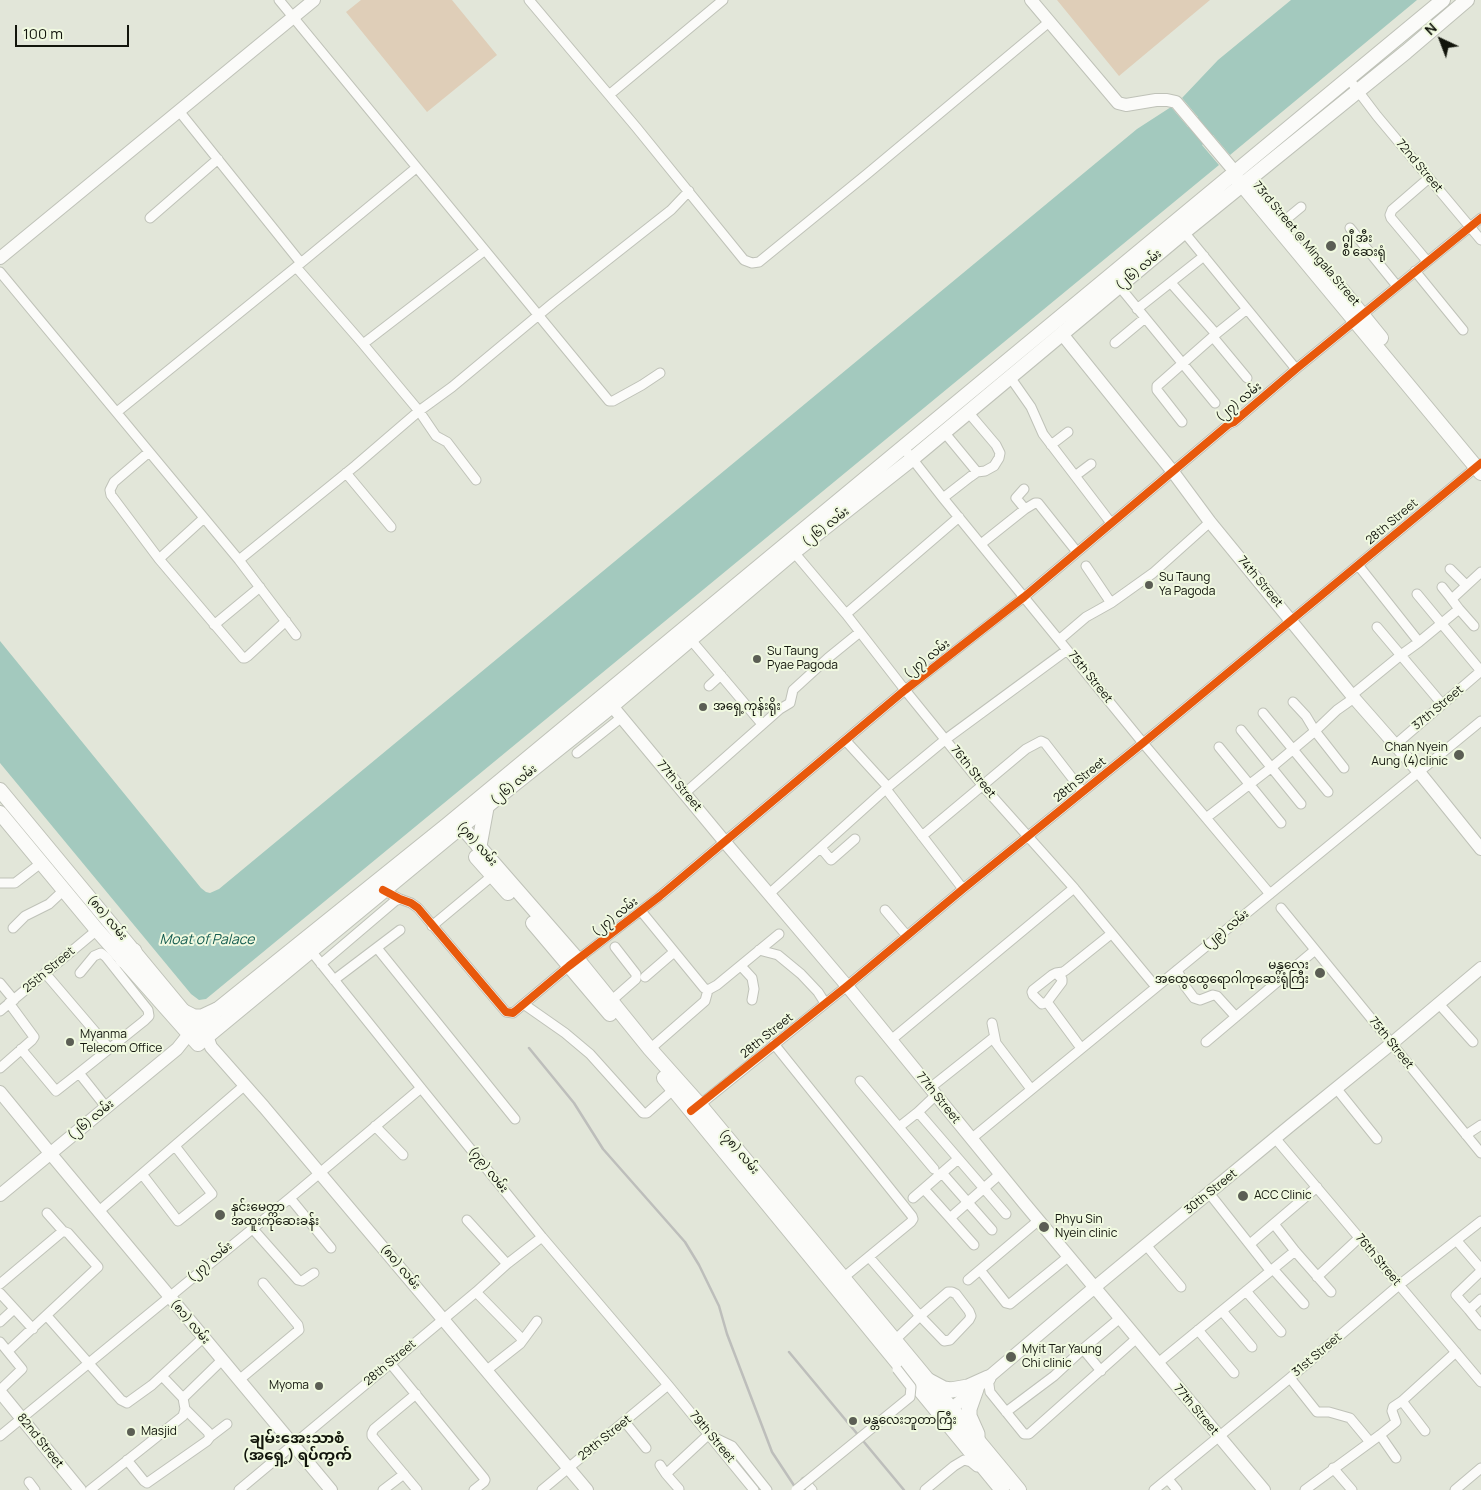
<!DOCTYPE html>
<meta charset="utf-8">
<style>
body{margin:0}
#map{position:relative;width:1481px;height:1490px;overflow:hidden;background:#e2e6d9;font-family:Manrope,sans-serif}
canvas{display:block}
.north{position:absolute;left:1416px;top:15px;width:50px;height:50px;-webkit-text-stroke:4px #f0f9e0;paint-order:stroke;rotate:317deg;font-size:14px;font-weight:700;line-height:20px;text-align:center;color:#12150c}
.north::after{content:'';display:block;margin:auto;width:18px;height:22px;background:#12150c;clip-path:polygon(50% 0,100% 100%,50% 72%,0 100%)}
.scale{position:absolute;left:15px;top:25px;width:114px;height:22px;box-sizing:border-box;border:2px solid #12150c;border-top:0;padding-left:6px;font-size:15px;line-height:18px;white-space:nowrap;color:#12150c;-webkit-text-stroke:4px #f0f9e0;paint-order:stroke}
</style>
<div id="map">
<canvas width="1481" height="1490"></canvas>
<div class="north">N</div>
<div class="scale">100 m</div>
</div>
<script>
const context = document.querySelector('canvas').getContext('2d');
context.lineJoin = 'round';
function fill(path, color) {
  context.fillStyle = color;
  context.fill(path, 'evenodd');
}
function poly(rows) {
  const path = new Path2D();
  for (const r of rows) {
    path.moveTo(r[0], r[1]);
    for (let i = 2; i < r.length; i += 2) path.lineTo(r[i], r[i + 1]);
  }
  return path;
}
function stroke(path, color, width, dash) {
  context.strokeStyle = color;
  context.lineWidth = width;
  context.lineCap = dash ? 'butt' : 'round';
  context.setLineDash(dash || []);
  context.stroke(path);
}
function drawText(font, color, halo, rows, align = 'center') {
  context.font = font + ' Manrope,"Noto Sans Myanmar",sans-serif';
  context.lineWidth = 4;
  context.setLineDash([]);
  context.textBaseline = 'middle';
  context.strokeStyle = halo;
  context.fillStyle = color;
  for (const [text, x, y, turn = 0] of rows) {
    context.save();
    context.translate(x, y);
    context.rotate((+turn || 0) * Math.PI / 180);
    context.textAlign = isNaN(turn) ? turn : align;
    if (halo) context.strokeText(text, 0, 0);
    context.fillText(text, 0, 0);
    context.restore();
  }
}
fill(poly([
 [361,0,452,0,497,55,427,112,346,12],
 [1057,0,1210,0,1119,76]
]), '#dfceb8');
fill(poly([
 [1291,0,1417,0,1230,155,1213,135,1202,145,1219,165,206,999,199,1000,191,994,0,763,0,641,201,888,206,892,210,893,219,889,1137,129,1171,107,1188,127,1198,117,1182,98,1218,60]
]), '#a3c9be');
const street = poly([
 [279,0,609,401,613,401,642,385,660,373],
 [529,0,636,127,744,260,752,263,759,262,867,174,1049,22],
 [1349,79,1377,116,1481,240],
 [609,95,723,0],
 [179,111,301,263],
 [150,218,218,159],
 [1284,221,1301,207],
 [1350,228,1397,286],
 [1184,232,1296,369],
 [1427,261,1391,218,1390,215,1392,210,1429,178],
 [296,267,363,344,484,251],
 [1415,271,1463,330],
 [0,272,239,560,296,635],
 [1171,283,1216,334],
 [1119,286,1215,403],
 [1137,309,1204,256],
 [1213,337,1247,378],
 [1115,343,1145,318],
 [363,344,419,411,436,436,447,442,476,480],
 [1010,377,1031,407,1043,434,1111,523],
 [117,412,296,267,416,168],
 [1182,422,1157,390,1157,386,1216,334,1247,309],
 [944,432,977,472],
 [1051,445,1068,432],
 [903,447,943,498,1143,743,1270,894],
 [149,452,114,482,110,490,111,495,159,559,243,658,245,658,248,656,286,621],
 [346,473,391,527],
 [1075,476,1091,464],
 [1024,489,1016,498,1025,509],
 [943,498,970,477,977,472,985,471,994,466,999,458,1000,453,996,445,968,412],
 [981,544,1025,509,1035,503,1038,503,1077,552],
 [792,550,846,614,905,690,983,786,1074,888,1156,987],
 [159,559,204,518],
 [239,560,355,466,419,411,452,387,553,303,671,210,689,191],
 [1358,565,1419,642],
 [1086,566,1111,603],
 [1450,569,1466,585],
 [1442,587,1450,597,1454,597,1481,572],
 [1417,594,1481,671],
 [1459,609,1474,626],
 [846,614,959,517],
 [214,625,260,587],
 [1377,627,1442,704],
 [691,640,762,724],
 [1059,640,1086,617,1111,603,1153,573,1210,522],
 [709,686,721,675],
 [1352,695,1401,655,1419,642,1459,609,1450,597],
 [1293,702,1306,716,1315,731,1344,768],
 [1263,713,1328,792],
 [1241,730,1301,804],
 [846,741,888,787],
 [1395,745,1481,671],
 [1219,747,1281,823],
 [577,753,622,717],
 [886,789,963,889],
 [685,793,780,709,790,703,793,690,828,658,860,632],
 [1206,818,1272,767,1315,731,1337,710,1354,698],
 [922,836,1026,749,1041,741,1045,743,1083,792],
 [821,848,831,860,855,839],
 [0,883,15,883,41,863],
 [383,890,400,899,411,903,418,908,506,1012,513,1013,569,966,660,896,905,690,1024,597,1229,424,1234,422,1296,369,1481,218],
 [769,894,888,787,946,739,1067,650],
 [1281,908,1481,1153],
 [885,910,907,936],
 [641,911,704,988,708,990,717,985,779,934],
 [432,926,492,876],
 [13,928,25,916,49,904,64,890],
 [377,948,515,1119],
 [759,950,778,955,801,974,818,992,825,1003],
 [311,951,421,1088,542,1237,668,1385,754,1490],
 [321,964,395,901,400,899],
 [741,966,752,978,754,989,752,1000],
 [1177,970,1185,986,1194,998,1200,1000,1213,995,1217,996,1236,1017],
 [45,973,109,1048],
 [80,973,94,956,101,953,106,957,148,1010,149,1016,144,1021,79,1073,106,1107],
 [1056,973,1062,979,1062,982,1047,1002,1042,1004,1033,995,1032,992,1033,990,1052,975,1056,973,1063,972,1066,970,1111,934],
 [645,977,674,952],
 [334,980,400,930],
 [0,983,14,1000],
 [611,1001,636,979,636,974,615,947],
 [1047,1002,1081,1048],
 [1439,1004,1473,1042],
 [525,1005,565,1033,590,1054,643,1113,647,1113,673,1090],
 [0,1011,97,930],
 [992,1023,996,1043,1031,1089],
 [891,1040,1074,888],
 [1206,1042,1315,950],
 [774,1044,912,1216,913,1219,911,1222,843,1278],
 [21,1049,56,1091,79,1073],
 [650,1049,705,1001,708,990],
 [0,1068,32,1040,34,1037,9,1003],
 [860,1081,934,1169],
 [930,1088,993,1038],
 [1336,1088,1377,1139],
 [936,1095,918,1112,1006,1214],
 [697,1107,847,986,963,889,1143,743,1480,464],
 [375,1126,403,1155],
 [899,1127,918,1112],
 [1466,1135,1481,1125],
 [1275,1138,1481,1382],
 [971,1139,1481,721],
 [942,1173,992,1230],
 [142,1174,178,1221,212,1194,175,1146],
 [924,1189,950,1218,1000,1174],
 [1209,1193,1269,1269,1269,1272],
 [290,1198,331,1248],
 [913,1198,958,1159],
 [98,1212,245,1085],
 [47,1213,63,1231],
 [950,1218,974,1245],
 [467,1220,507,1264],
 [1274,1224,1295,1251,1331,1292],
 [252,1228,298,1280,302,1281,314,1273],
 [1457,1241,1481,1269],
 [1250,1244,1317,1187],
 [1146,1245,1181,1287],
 [869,1257,920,1316,944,1341,950,1340,969,1320,971,1316,969,1311,956,1294,952,1292,948,1292,920,1316,896,1339],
 [1273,1269,1304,1304],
 [980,1270,1006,1303,1010,1304,1069,1256],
 [1317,1277,1359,1238],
 [968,1280,1039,1220],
 [0,1284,63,1231,68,1233,98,1267,8,1351],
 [1246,1291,1281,1332],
 [476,1292,523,1340],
 [0,1293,33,1329],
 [1481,1299,1469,1310,1481,1325],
 [1469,1310,1456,1295,1481,1271],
 [1222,1311,1252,1347],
 [47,1316,121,1400,127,1403,152,1385,204,1337],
 [0,1322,14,1309],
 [1198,1330,1234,1373],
 [0,1342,22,1369,0,1390],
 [1083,1349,1101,1371],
 [390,1363,484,1478,485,1480,484,1482,474,1490],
 [1158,1363,1295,1251],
 [487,1370,520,1344,537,1321],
 [988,1378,990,1392,1024,1434,1029,1434,1137,1338],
 [1290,1378,1317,1412,1329,1412,1350,1418,1370,1442],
 [239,1380,299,1330,298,1325,263,1283],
 [416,1394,374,1429,372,1433,372,1436,417,1490],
 [183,1398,222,1360],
 [1402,1401,1425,1431],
 [1006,1412,1054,1376,1083,1349,1120,1318],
 [625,1422,646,1448],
 [1380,1435,1396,1458],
 [0,1436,290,1198,421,1088],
 [210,1437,227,1424],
 [713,1437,732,1446,767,1490],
 [127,1460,144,1481,147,1483,207,1441,210,1437,208,1432,185,1409],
 [660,1465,666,1474],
 [1333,1468,1352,1490],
 [1168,1479,1177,1490],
 [29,1482,35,1490],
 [805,1482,812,1490],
 [679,1489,666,1474,709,1434],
 [90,1490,183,1416,185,1409,183,1398,162,1376],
 [239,1490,476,1292,507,1264,542,1237],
 [383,1490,404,1474],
 [542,1490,668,1385],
 [925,1490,954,1466,964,1460,971,1462,977,1467],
 [1154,1490,1290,1378,1399,1285,1481,1221],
 [1305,1490,1380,1435,1396,1422,1392,1411,1393,1407,1402,1401,1456,1352],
 [1455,1490,1481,1468]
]);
const secondary = poly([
 [1031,0,1118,103,1126,105,1156,100,1167,100,1176,102,1230,166],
 [0,258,314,0],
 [1062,334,1173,472,1210,522,1354,698,1419,772,1481,849],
 [612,706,724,841,847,986,1024,1203,1264,1490],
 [207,1036,211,1047,219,1056,264,1107,587,1490],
 [0,1092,50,1153,331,1490],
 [0,1195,177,1049,189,1034],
 [0,1392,80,1490],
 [944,1415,1095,1287,1291,1125,1391,1044,1481,968]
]);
const primary = poly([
 [1238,180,1481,473],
 [1342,290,1381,338],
 [0,790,184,1012,192,1019],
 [0,813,97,930,198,1044,462,826,612,706,794,552,912,459,1184,232,1406,52,1467,0],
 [455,819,578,960,650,1049,700,1105,1019,1490],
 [476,857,508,893],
 [533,923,610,1014],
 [189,1034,217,1010,447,825,1443,0],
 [664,1078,1002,1490]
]);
const highway = poly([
 [479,846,486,808],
 [123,960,134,951],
 [184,1012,194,1017,202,1017,217,1010],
 [929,1381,944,1389,951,1390,968,1387,988,1378],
 [976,1389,969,1409,969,1416,977,1434,977,1439]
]);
stroke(street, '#bfc2b8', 11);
stroke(secondary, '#bfc2b8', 14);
stroke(primary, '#bfc2b8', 16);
stroke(highway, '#bfc2b8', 17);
stroke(street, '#fbfbf9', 9);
stroke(secondary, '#fbfbf9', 12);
stroke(primary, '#fbfbf9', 14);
stroke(highway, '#fbfbf9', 15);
stroke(poly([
 [529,1048,574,1103,603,1149,685,1242,699,1265,719,1306,727,1334,772,1452,797,1490],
 [789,1352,904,1490]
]), '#bdbebb', 2.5);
const streetBridge = poly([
 [796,1490,910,1397,911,1387,897,1369]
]);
stroke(streetBridge, '#bfc2b8', 11, []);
stroke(streetBridge, '#fbfbf9', 9);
stroke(poly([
 [383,890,400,899,411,903,418,908,506,1012,513,1013,569,966,660,896,905,690,1024,597,1229,424,1234,422,1296,369,1481,218],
 [691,1111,847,986,963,889,1143,743,1481,463]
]), '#e8590c', 8);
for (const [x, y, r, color] of [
 [1331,246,6,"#5b5e54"],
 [1149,585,5,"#5b5e54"],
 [757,659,5,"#5b5e54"],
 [703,707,5,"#5b5e54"],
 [1459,755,6,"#5b5e54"],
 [1320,973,6,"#5b5e54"],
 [70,1042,5,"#5b5e54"],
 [1243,1196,6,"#5b5e54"],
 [220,1215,6,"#5b5e54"],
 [1044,1227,6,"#5b5e54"],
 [1011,1357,6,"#5b5e54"],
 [319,1386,5,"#5b5e54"],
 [853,1421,5,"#5b5e54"],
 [131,1432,5,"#5b5e54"]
]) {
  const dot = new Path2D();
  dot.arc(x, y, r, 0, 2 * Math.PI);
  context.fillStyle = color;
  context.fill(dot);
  stroke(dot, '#f0f9e0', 2);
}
drawText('12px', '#12150c', '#f0f9e0', [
 ["72nd Street",1419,166,50],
 ["73rd Street @ Mingala Street",1306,244,50],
 ["(၂၆) လမ်း",1139,270,-40],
 ["(၂၇) လမ်း",1239,402,-39],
 ["28th Street",1392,522,-40],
 ["(၂၆) လမ်း",826,527,-38],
 ["74th Street",1260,582,50],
 ["(၂၇) လမ်း",927,659,-38],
 ["75th Street",1090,677,51],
 ["37th Street",1438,708,-40],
 ["76th Street",973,772,51],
 ["28th Street",1080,780,-39],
 ["(၂၆) လမ်း",514,785,-39],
 ["77th Street",679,786,50],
 ["(၇၈) လမ်း",477,844,49],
 ["(၂၇) လမ်း",615,917,-38],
 ["(၈၀) လမ်း",107,918,50],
 ["(၂၉) လမ်း",1226,930,-39],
 ["25th Street",49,970,-40],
 ["28th Street",767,1036,-39],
 ["75th Street",1391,1043,51],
 ["77th Street",938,1098,51],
 ["(၂၆) လမ်း",91,1120,-39],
 ["(၇၈) လမ်း",739,1152,50],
 ["(၇၉) လမ်း",488,1170,51],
 ["30th Street",1211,1192,-39],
 ["76th Street",1378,1260,50],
 ["(၂၇) လမ်း",210,1262,-40],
 ["(၈၀) လမ်း",400,1267,50],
 ["(၈၁) လမ်း",190,1322,50],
 ["31st Street",1317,1355,-40],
 ["28th Street",390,1363,-40],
 ["77th Street",1196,1410,50],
 ["79th Street",712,1437,50],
 ["29th Street",605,1438,-39],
 ["82nd Street",40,1441,51]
]);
drawText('12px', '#12150c', '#f0f9e0', [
 ["ဂျီ အီး",1342,239],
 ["စီ ဆေးရုံ",1342,253],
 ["Su Taung",1159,578],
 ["Ya Pagoda",1159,592],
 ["Su Taung",767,652],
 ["Pyae Pagoda",767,666],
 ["အရှေ့ကုန်းရိုး",713,707],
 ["Chan Nyein",1448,748,"right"],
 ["Aung (4)clinic",1448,762,"right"],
 ["မန္တလေး",1309,966,"right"],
 ["အထွေထွေရောဂါကုဆေးရုံကြီး",1309,980,"right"],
 ["Myanma",80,1035],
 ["Telecom Office",80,1049],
 ["ACC Clinic",1254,1196],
 ["နှင်းမေတ္တာ",231,1208],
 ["အထူးကုဆေးခန်း",231,1222],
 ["Phyu Sin",1055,1220],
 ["Nyein clinic",1055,1234],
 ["Myit Tar Yaung",1022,1350],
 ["Chi clinic",1022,1364],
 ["Myoma",309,1386,"right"],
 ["မန္တလေးဘူတာကြီး",863,1421],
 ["Masjid",141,1432]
], 'left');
drawText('italic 14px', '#135b50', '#f0f9e0', [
 ["Moat of Palace",207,940]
]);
drawText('bold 15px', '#12150c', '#f0f9e0', [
 ["ချမ်းအေးသာစံ",297,1439],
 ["(အရှေ့) ရပ်ကွက်",297,1456]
]);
</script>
